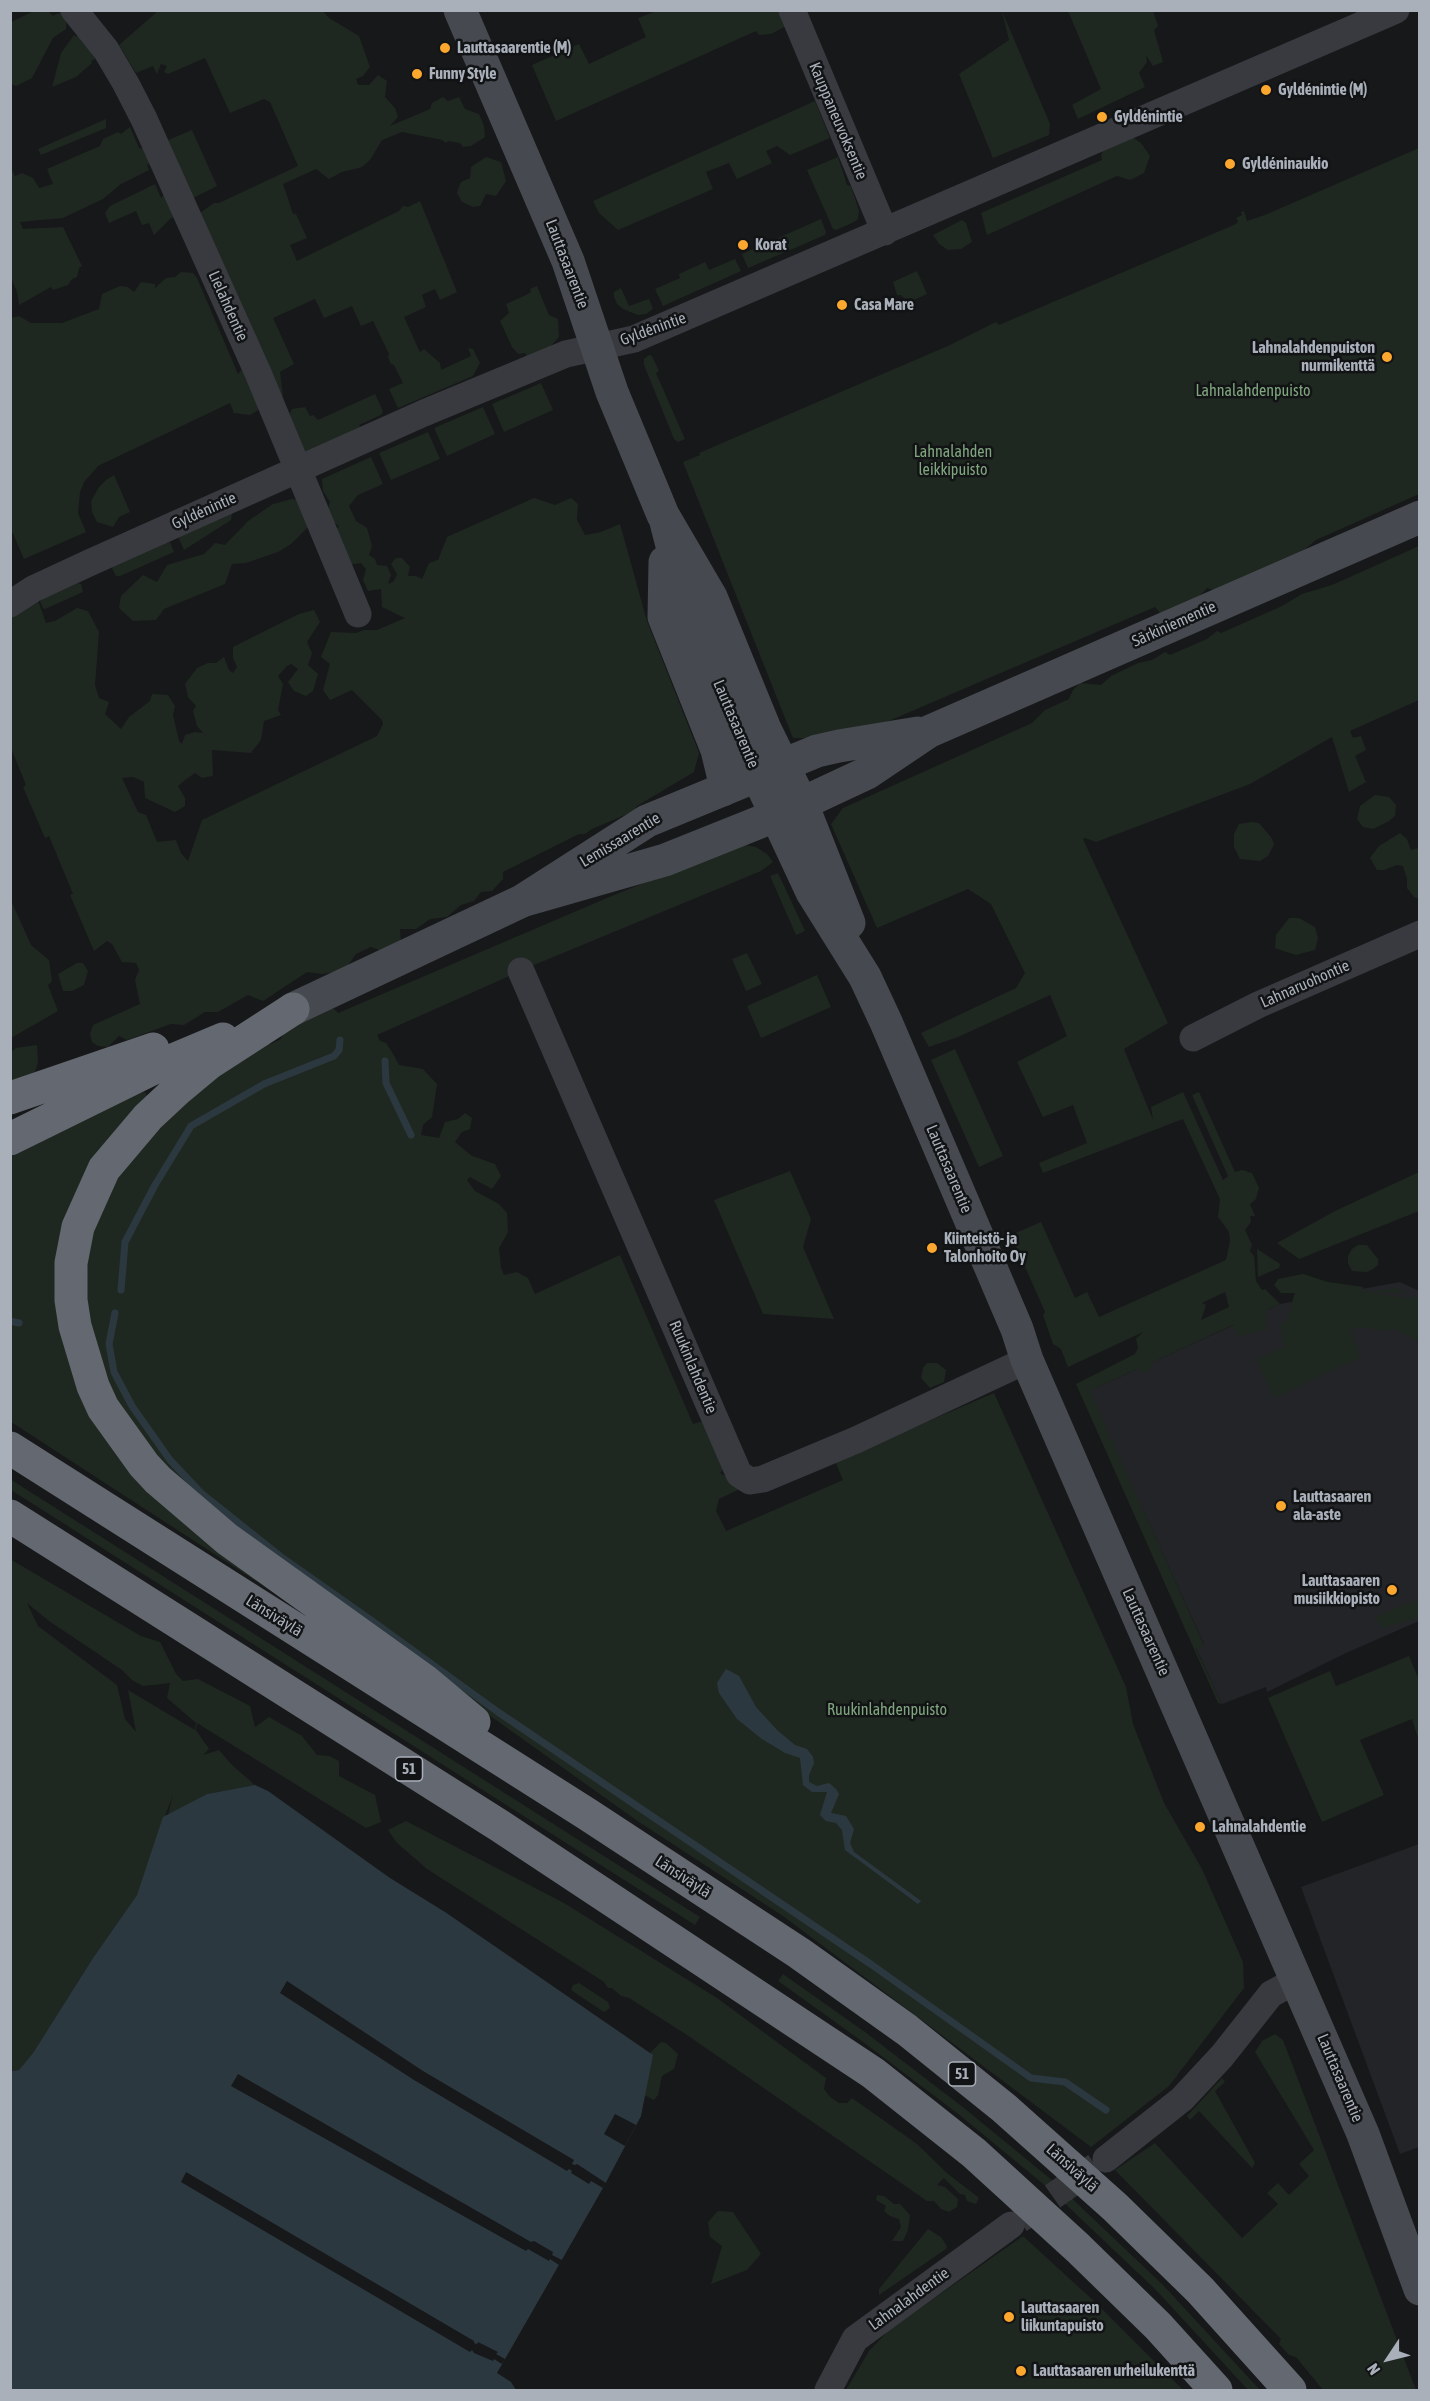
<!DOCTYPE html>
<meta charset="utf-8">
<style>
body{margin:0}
#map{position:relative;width:1430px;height:2401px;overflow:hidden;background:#17181a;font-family:"Asap Condensed",sans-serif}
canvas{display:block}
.frame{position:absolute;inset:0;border:12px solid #a9b0ba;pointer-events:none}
.north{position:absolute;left:1358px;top:2329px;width:60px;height:60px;-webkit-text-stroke:4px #121315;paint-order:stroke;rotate:235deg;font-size:16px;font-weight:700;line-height:24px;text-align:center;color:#a9b0ba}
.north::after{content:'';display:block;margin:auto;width:21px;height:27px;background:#a9b0ba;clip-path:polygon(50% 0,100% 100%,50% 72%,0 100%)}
</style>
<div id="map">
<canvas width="1430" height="2401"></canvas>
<div class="frame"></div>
<div class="north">N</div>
</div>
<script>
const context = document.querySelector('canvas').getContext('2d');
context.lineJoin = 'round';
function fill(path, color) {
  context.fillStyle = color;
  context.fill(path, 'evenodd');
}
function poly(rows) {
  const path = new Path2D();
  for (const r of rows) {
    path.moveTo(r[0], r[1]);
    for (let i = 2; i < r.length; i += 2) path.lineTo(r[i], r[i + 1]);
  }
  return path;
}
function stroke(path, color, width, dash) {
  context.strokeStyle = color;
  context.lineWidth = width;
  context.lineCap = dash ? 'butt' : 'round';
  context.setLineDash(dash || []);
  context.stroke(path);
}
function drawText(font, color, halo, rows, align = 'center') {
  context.font = font + ' "Asap Condensed",sans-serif';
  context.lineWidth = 5;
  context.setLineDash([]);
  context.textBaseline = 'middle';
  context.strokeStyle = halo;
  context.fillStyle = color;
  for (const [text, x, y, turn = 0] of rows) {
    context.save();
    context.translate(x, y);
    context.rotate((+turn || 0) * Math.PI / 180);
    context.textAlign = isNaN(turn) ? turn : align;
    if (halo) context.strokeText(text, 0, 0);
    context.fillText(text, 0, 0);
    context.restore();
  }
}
fill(poly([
 [1400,1282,1419,1291,1419,1621,1346,1653,1267,1692,1266,1687,1222,1704,1196,1648,1204,1644,1089,1391,1280,1304],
 [1419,1844,1419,2147,1400,2154,1301,1887]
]), '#232427');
fill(poly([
 [315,10,323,11,329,18,359,36,370,67,363,76,356,79,358,85,369,85,378,75,387,81,385,97,395,108,398,117,390,126,430,109,432,103,443,97,448,101,459,97,465,109,479,114,484,126,485,137,471,146,463,147,460,143,448,141,446,143,442,140,402,132,382,140,370,160,362,167,342,172,329,179,316,169,283,184,293,214,296,214,307,238,290,245,297,261,399,211,403,206,408,207,420,201,457,292,440,300,435,289,422,295,426,307,404,317,420,352,424,349,440,363,441,370,471,356,468,348,473,349,480,363,473,376,398,408,389,389,403,383,394,365,391,364,388,357,389,354,373,321,361,326,352,306,324,318,315,299,273,318,294,364,280,372,283,395,280,397,200,213,214,203,219,203,298,166,270,102,264,99,230,113,205,58,168,74,164,72,167,66,161,64,157,74,153,66,136,73,119,45,158,11],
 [34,11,48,11,53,16,61,12,67,18,66,29,53,38,32,78,16,86,11,84,11,22],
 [657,11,796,11,790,24,771,34,759,35,756,31,556,121,532,65,579,44,589,64,646,37,638,18],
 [1002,11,1050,124,1049,135,993,158,959,74,1009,40],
 [1068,11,1153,11,1158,26,1154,30,1163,62,1153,66,1146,55,1147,62,1139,73,1145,87,1078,119,1072,105,1101,89],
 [80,33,96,52,95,59,91,61,92,63,76,77,52,87,61,53,74,35,76,37],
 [815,101,830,138,790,155,777,146,766,151,772,163,737,179,729,163,706,172,713,189,618,230,599,213,593,201],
 [106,119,106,128,41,155,38,149],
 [130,127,139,148,146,149,151,162,147,165,149,170,121,184,103,199,63,218,20,222,23,229,63,227,82,266,79,268,77,277,72,279,68,285,53,290,51,287,19,305,17,292,11,277,10,167,15,176,22,173,33,178,39,188,53,184,47,169,100,146,103,139,118,132,121,134],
 [192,130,217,186,193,198,168,140],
 [1132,137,1141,143,1150,156,1144,173,1130,180,1117,176,987,235,981,213,1102,160,1101,155,1106,146],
 [1419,148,1419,494,1316,540,1289,562,1219,592,1207,588,1185,612,1167,621,1155,607,849,738,793,738,683,462,700,455,699,453,950,345,996,322,999,325,1236,224,1238,221,1236,218,1242,215,1241,212,1244,211,1247,221,1265,215],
 [486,157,501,162,506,181,496,196,486,194,480,206,473,207,462,202,457,193,458,189,461,182,470,178,471,167],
 [838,157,847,185,851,186,859,211,858,219,854,222,836,230,833,229,807,170],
 [155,184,161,198,167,191,178,217,171,218,154,235,149,223,142,225,136,211,109,223,105,213,110,206],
 [821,219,826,232,825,235,748,268,742,254],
 [962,220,966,223,972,242,961,249,948,250,939,244,933,235],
 [735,259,741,271,663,306,655,289,680,278,679,274,705,262,709,270],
 [917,271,927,294,914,300,912,298,905,299,901,295,897,295,893,282],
 [181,272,193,273,197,278,238,374,243,368,260,409,250,415,234,413,230,403,98,466,84,482,80,492,78,513,86,532,24,559,11,529,10,318,19,316,31,323,62,323,99,309,102,294,120,286,128,287,134,292,141,282,155,284,155,288,166,278,175,277],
 [537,286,549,315,558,319,559,337,550,347,528,358,525,353,518,354,512,347,500,321,509,313,506,304,526,295,531,292,530,289],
 [621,288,629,306,649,299,653,309,646,314,638,315,623,309,617,304,614,297,614,292],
 [649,355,652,356,659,371,656,373,685,439,678,442,674,439,644,365,644,359],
 [541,383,553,410,504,432,492,404],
 [375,394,383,411,381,415,359,425,363,432,354,455,293,451,287,419,292,409,305,407,310,416,313,415,318,420],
 [483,407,495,434,447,456,434,428],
 [428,432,440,459,391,480,379,453],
 [371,457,383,484,358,495,349,506,356,521,367,528,372,546,369,555,375,559,377,565,387,566,391,575,388,584,394,581,397,574,391,564,396,558,402,558,410,567,408,576,416,576,422,579,429,563,438,560,447,537,534,498,555,505,571,498,578,504,577,520,585,535,601,532,620,524,647,621,699,753,694,772,637,806,634,811,592,829,585,834,579,834,503,872,503,879,492,891,481,892,474,901,461,905,447,917,430,919,416,929,400,929,401,943,382,951,371,947,356,954,344,971,322,974,307,972,263,1001,248,995,218,1012,205,1012,184,1025,171,1024,127,1040,119,1036,108,1047,98,1046,92,1042,90,1034,93,1025,140,1004,135,980,139,970,136,963,122,962,112,944,107,941,94,951,70,895,73,894,49,836,45,838,23,787,26,785,11,748,11,607,35,592,46,623,55,621,77,608,88,611,99,632,95,685,99,698,109,702,105,714,121,729,129,717,150,701,152,694,168,695,175,706,173,715,179,741,182,744,185,735,195,732,203,733,197,726,193,711,196,706,188,697,185,684,197,668,208,663,216,663,224,657,229,670,233,673,237,667,233,658,233,647,299,614,314,610,320,622,307,642,312,653,308,665,318,674,313,691,306,696,294,691,288,682,298,669,291,664,287,666,278,676,283,684,278,710,281,715,264,721,261,740,251,753,212,750,213,776,202,778,195,773,185,780,178,786,185,798,185,806,175,812,145,798,144,782,133,777,122,778,138,812,146,815,157,842,176,840,181,853,188,861,202,820,377,736,383,724,382,720,352,690,330,700,323,690,330,664,321,657,331,632,356,633,364,630,377,630,405,618,382,607,381,589,368,591,363,580,366,569,361,563,349,565,331,537,339,526,326,518,330,502,323,491,322,479],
 [114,475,130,512,119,517,113,527,97,522,92,512,91,501,99,487,106,480],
 [292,499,306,501,309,526,291,544,278,552,246,563,232,564,225,584,164,609,156,620,133,621,119,608,121,596,143,575,157,582,167,565,204,554,215,543,225,545,248,521,273,504],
 [232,512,231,520,184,550,179,539,180,536],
 [170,542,174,552,120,576,116,576,112,568,114,565,164,543],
 [1419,546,1419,700,1350,731,1353,738,1361,736,1366,750,1355,756,1366,782,1349,792,1332,737,1250,784,1096,842,1085,838,1083,839,1168,1023,1124,1049,1153,1120,1151,1107,1183,1092,1223,1180,1228,1176,1192,1095,1199,1092,1235,1172,1242,1170,1252,1173,1259,1188,1256,1199,1250,1204,1255,1216,1250,1216,1251,1222,1245,1230,1252,1245,1250,1251,1254,1256,1256,1281,1262,1290,1265,1289,1280,1304,1267,1310,1267,1330,1237,1336,1233,1325,1153,1362,1148,1371,1143,1373,1137,1369,1090,1391,1204,1645,1196,1649,1222,1704,1218,1703,1076,1384,1135,1354,1138,1348,1136,1339,1143,1332,1068,1367,1061,1349,1053,1344,1043,1315,1045,1312,1011,1235,1041,1222,1075,1298,1087,1292,1099,1317,1226,1260,1230,1241,1229,1232,1218,1217,1220,1199,1183,1119,1043,1173,1039,1163,1087,1143,1073,1105,1043,1117,1017,1062,1067,1036,1050,995,958,1037,929,1047,921,1033,1016,988,1025,973,991,904,968,889,877,928,831,824,843,808,1032,723,1045,710,1069,699,1073,690,1080,683,1101,685,1111,676,1138,663,1152,660,1165,652,1170,655,1207,639,1217,631,1221,633,1280,607,1302,594,1332,585],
 [1225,1292,1229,1307,1201,1320,1206,1305,1202,1303],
 [78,583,81,584,83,592,45,609,43,608,40,601,42,599],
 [1375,795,1389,797,1396,805,1395,816,1389,821,1373,829,1363,827,1357,819,1360,806],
 [1251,822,1259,823,1271,837,1274,844,1268,856,1260,861,1240,859,1234,847,1234,834,1239,824],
 [1400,833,1407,839,1411,850,1419,848,1419,899,1414,897,1407,888,1407,879,1403,866,1397,865,1384,870,1377,870,1370,858,1379,846],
 [745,845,756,847,767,854,773,862,761,871,534,965,377,1035,380,1041,386,1043,392,1052,399,1065,423,1069,437,1084,432,1117,423,1125,421,1135,439,1138,445,1122,458,1119,465,1113,472,1118,470,1129,462,1132,455,1142,472,1156,495,1164,501,1176,492,1189,470,1177,467,1180,475,1191,499,1204,507,1213,508,1232,499,1248,501,1267,504,1275,517,1272,528,1278,535,1294,620,1255,693,1424,704,1421,723,1470,720,1473,744,1487,719,1499,716,1511,726,1531,843,1480,835,1461,994,1393,1126,1687,1133,1724,1164,1803,1202,1869,1243,1962,1244,1988,1169,2086,1091,2147,783,1916,639,1822,325,1598,164,1471,99,1376,81,1311,81,1255,117,1168,255,1038,271,1044,281,1039,286,1024,322,1006,334,1009,338,1013,607,898,734,846],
 [778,873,805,931,796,935,770,876],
 [10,898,31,945,49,960,52,981,48,985,58,1011,11,1038],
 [1289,918,1299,918,1315,927,1318,938,1315,950,1296,955,1275,948,1276,935],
 [747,953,762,984,746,991,732,959],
 [77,963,83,963,88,971,84,985,72,991,63,991,58,974],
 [817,975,831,1007,761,1038,747,1006],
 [37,1045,38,1063,33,1077,11,1085,11,1052,16,1048],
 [955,1049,1003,1156,979,1167,931,1060],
 [145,1092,148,1097,78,1200,78,1382,262,1581,256,1581,11,1422,11,1157,133,1094],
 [790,1171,811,1219,803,1247,834,1319,763,1314,714,1200],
 [1419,1172,1419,1211,1299,1259,1277,1243,1335,1211],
 [1358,1245,1367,1245,1378,1259,1378,1265,1373,1269,1367,1272,1352,1271,1348,1263,1348,1256,1352,1249],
 [1257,1249,1280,1264,1279,1268,1258,1277],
 [1303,1274,1328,1282,1363,1287,1363,1291,1372,1292,1396,1288,1407,1294,1374,1292,1378,1294,1407,1298,1419,1296,1419,1342,1395,1329,1384,1331,1361,1327,1349,1330,1361,1357,1274,1398,1256,1360,1284,1347,1280,1325,1286,1320,1295,1293,1281,1293,1274,1285,1278,1279],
 [927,1363,937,1363,946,1370,944,1382,930,1388,921,1378,923,1368],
 [10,1479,700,1917,695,1925,11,1490],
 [10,1559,141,1636,160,1642,176,1674,183,1681,198,1679,250,1706,255,1727,269,1717,302,1736,317,1755,329,1756,339,1761,339,1776,375,1795,381,1822,366,1828,197,1723,196,1730,209,1749,203,1755,219,1750,232,1765,255,1785,207,1794,168,1815,173,1794,137,1895,93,1958,33,2053,19,2070,11,2071],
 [27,1603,49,1621,122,1670,132,1680,143,1686,170,1683,167,1698,196,1723,195,1730,128,1690,136,1732,125,1719,117,1685,38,1626],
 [1418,1599,1419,1617,1384,1628,1381,1627,1375,1617],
 [1409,1656,1419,1680,1419,1755,1418,1738,1412,1719,1360,1740,1384,1795,1322,1822,1268,1698,1330,1671,1336,1686],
 [406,1821,564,1903,717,1998,826,2078,824,2089,830,2097,839,2103,847,2103,852,2098,917,2144,948,2174,978,2197,978,2200,976,2204,967,2201,965,2195,960,2194,944,2178,937,2185,945,2187,958,2199,957,2207,949,2212,941,2209,934,2201,927,2201,687,2035,629,1998,621,1996,612,1988,608,1988,604,1982,427,1869,397,1843,388,1830],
 [783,1974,865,2032,964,2108,1053,2181,1047,2187,957,2113,859,2039,778,1981],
 [579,1983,608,2002,610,2008,604,2012,571,1990,573,1985],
 [1275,2034,1283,2040,1416,2390,1323,2390,1296,2357,1289,2355,1279,2344,1281,2339,1115,2170,1155,2143,1242,2238,1278,2204,1267,2193,1278,2183,1289,2195,1309,2176,1299,2164,1314,2150,1255,2052,1262,2041],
 [661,2042,666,2043,678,2054,674,2069,662,2076,658,2095,654,2100,640,2093,648,2055],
 [1222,2078,1225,2082,1215,2091,1255,2163,1252,2168,1199,2111,1190,2120,1187,2116],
 [1064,2191,1163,2285,1260,2390,1248,2390,1157,2291,1058,2197],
 [877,2195,884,2196,894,2204,900,2204,910,2215,908,2230,903,2241,892,2241,901,2227,899,2219,890,2216,884,2211,886,2206,876,2200],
 [718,2211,733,2212,761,2254,747,2270,711,2284,722,2246,710,2237,708,2222],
 [928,2229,941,2237,947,2246,946,2249,879,2295,879,2289],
 [1023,2236,1096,2303,1183,2390,846,2390,869,2351,889,2330]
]), '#1f2820');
fill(poly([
 [726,1669,739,1676,756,1707,777,1730,795,1745,807,1749,813,1757,814,1763,809,1775,809,1782,817,1786,829,1783,836,1789,839,1794,831,1813,846,1816,854,1829,850,1843,854,1852,921,1901,918,1904,845,1850,842,1830,836,1823,826,1821,820,1815,827,1792,812,1792,803,1785,800,1758,785,1753,762,1739,737,1719,719,1693,717,1683],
 [255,1785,268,1791,390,1878,445,1912,653,2055,641,2116,603,2188,497,2373,511,2382,516,2390,11,2390,11,2071,19,2070,33,2053,93,1958,137,1895,163,1817,207,1794]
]), '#2c383f');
fill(poly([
 [287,1981,423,2071,574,2160,572,2164,575,2165,577,2164,606,2183,603,2188,591,2181,589,2184,571,2173,572,2171,569,2169,567,2171,414,2080,280,1993],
 [238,2074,531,2242,534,2241,553,2252,552,2255,562,2260,559,2265,550,2259,549,2261,528,2249,526,2251,231,2086],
 [615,2114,636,2125,625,2146,604,2134],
 [186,2172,474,2341,474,2343,477,2344,478,2342,498,2352,496,2354,505,2359,502,2364,494,2359,493,2361,474,2353,472,2350,470,2352,181,2182]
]), '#17181a');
stroke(poly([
 [385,1061,386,1083,411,1135],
 [121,1290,125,1242,155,1185,191,1126,264,1084,334,1056,339,1050,340,1040],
 [115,1313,109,1344,114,1372,132,1406,170,1460,201,1493,280,1556,371,1620,498,1712,872,1965,1031,2078,1065,2082,1106,2110],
 [10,1321,19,1323]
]), '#2c383f', 7);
stroke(poly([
 [1019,2220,1096,2166]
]), '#34363a', 27, [27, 14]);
stroke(poly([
 [74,10,106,50,126,84,144,119,258,373,358,614],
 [792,10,885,232],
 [10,604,33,589,89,563,424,413,566,354,634,339,1396,10],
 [521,971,739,1474,750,1481,763,1479,856,1440,1027,1360],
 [1193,1038,1258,1005,1420,934],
 [1106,2159,1182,2099,1222,2056,1271,1994,1297,1980],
 [828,2390,855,2339,1011,2225]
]), '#383a3f', 27);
stroke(poly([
 [460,10,568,261,612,392,663,515,711,597,765,729,802,804,849,923],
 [666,522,688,607,741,740,812,892,865,977,886,1022,1017,1329,1027,1360,1363,2134,1420,2289],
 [665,562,664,617,717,750,724,779,723,790],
 [522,901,665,860,775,816,867,773,928,732,1420,517],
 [293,1009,522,901,647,821,817,751,839,746,918,733]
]), '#46494f', 33);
stroke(poly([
 [293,1009,208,1064,178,1089,148,1117,104,1169,78,1227,71,1263,71,1300,75,1326,93,1386,103,1408,144,1465,158,1480,227,1539,425,1681,474,1722],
 [10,1098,153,1049],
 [10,1139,154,1068,223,1039],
 [10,1448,587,1814,799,1953,907,2030,1004,2108,1115,2207,1200,2290,1290,2390],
 [10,1516,500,1826,873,2073,974,2153,1078,2248,1158,2326,1216,2390]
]), '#646870', 33);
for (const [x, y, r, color] of [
 [445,48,6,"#fca72d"],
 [417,74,6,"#fca72d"],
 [1266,90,6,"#fca72d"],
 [1102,117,6,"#fca72d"],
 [1230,164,6,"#fca72d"],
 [743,245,6,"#fca72d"],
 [842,305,6,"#fca72d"],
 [1387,357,6,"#fca72d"],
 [932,1248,6,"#fca72d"],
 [1281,1506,6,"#fca72d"],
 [1392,1590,6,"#fca72d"],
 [1200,1827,6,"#fca72d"],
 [1009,2317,6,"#fca72d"],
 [1021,2371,6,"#fca72d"]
]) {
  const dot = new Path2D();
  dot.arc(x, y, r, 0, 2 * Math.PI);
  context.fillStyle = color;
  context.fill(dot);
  stroke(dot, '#121315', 2);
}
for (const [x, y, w] of [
 [409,1769,27],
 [962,2074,27]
]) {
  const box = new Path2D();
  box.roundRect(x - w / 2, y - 12, w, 24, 4.5);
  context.fillStyle = '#121315';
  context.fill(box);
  stroke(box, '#a9b0ba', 1.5);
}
drawText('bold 15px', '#a9b0ba', null, [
 ["51",409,1769],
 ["51",962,2074]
]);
drawText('bold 16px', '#a9b0ba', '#121315', [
 ["Lauttasaarentie (M)",457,48],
 ["Funny Style",429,74],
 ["Gyldénintie (M)",1278,90],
 ["Gyldénintie",1114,117],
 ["Gyldéninaukio",1242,164],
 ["Korat",755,245],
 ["Casa Mare",854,305],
 ["Lahnalahdenpuiston",1375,348,"right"],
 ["nurmikenttä",1375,366,"right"],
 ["Kiinteistö- ja",944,1239],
 ["Talonhoito Oy",944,1257],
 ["Lauttasaaren",1293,1497],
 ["ala-aste",1293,1515],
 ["Lauttasaaren",1380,1581,"right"],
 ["musiikkiopisto",1380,1599,"right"],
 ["Lahnalahdentie",1212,1827],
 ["Lauttasaaren",1021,2308],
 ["liikuntapuisto",1021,2326],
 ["Lauttasaaren urheilukenttä",1033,2371]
], 'left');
drawText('16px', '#a9b0ba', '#121315', [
 ["Kauppaneuvoksentie",838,121,67],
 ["Lauttasaarentie",567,264,69],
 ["Lielahdentie",228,306,66],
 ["Gyldénintie",653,329,-20],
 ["Gyldénintie",204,511,-24],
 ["Särkiniementie",1174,624,-24],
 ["Lauttasaarentie",736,724,67],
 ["Lemissaarentie",620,840,-31],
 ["Lahnaruohontie",1305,984,-24],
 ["Lauttasaarentie",949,1169,67],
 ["Ruukinlahdentie",693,1367,67],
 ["Länsiväylä",274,1616,32],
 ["Lauttasaarentie",1146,1632,66],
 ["Länsiväylä",683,1877,33],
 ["Lauttasaarentie",1340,2078,67],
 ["Länsiväylä",1072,2168,42],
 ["Lahnalahdentie",909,2299,-36]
]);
drawText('16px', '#80a67f', '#121315', [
 ["Lahnalahdenpuisto",1253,391],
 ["Lahnalahden",953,452],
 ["leikkipuisto",953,470],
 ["Ruukinlahdenpuisto",887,1710]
]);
</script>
